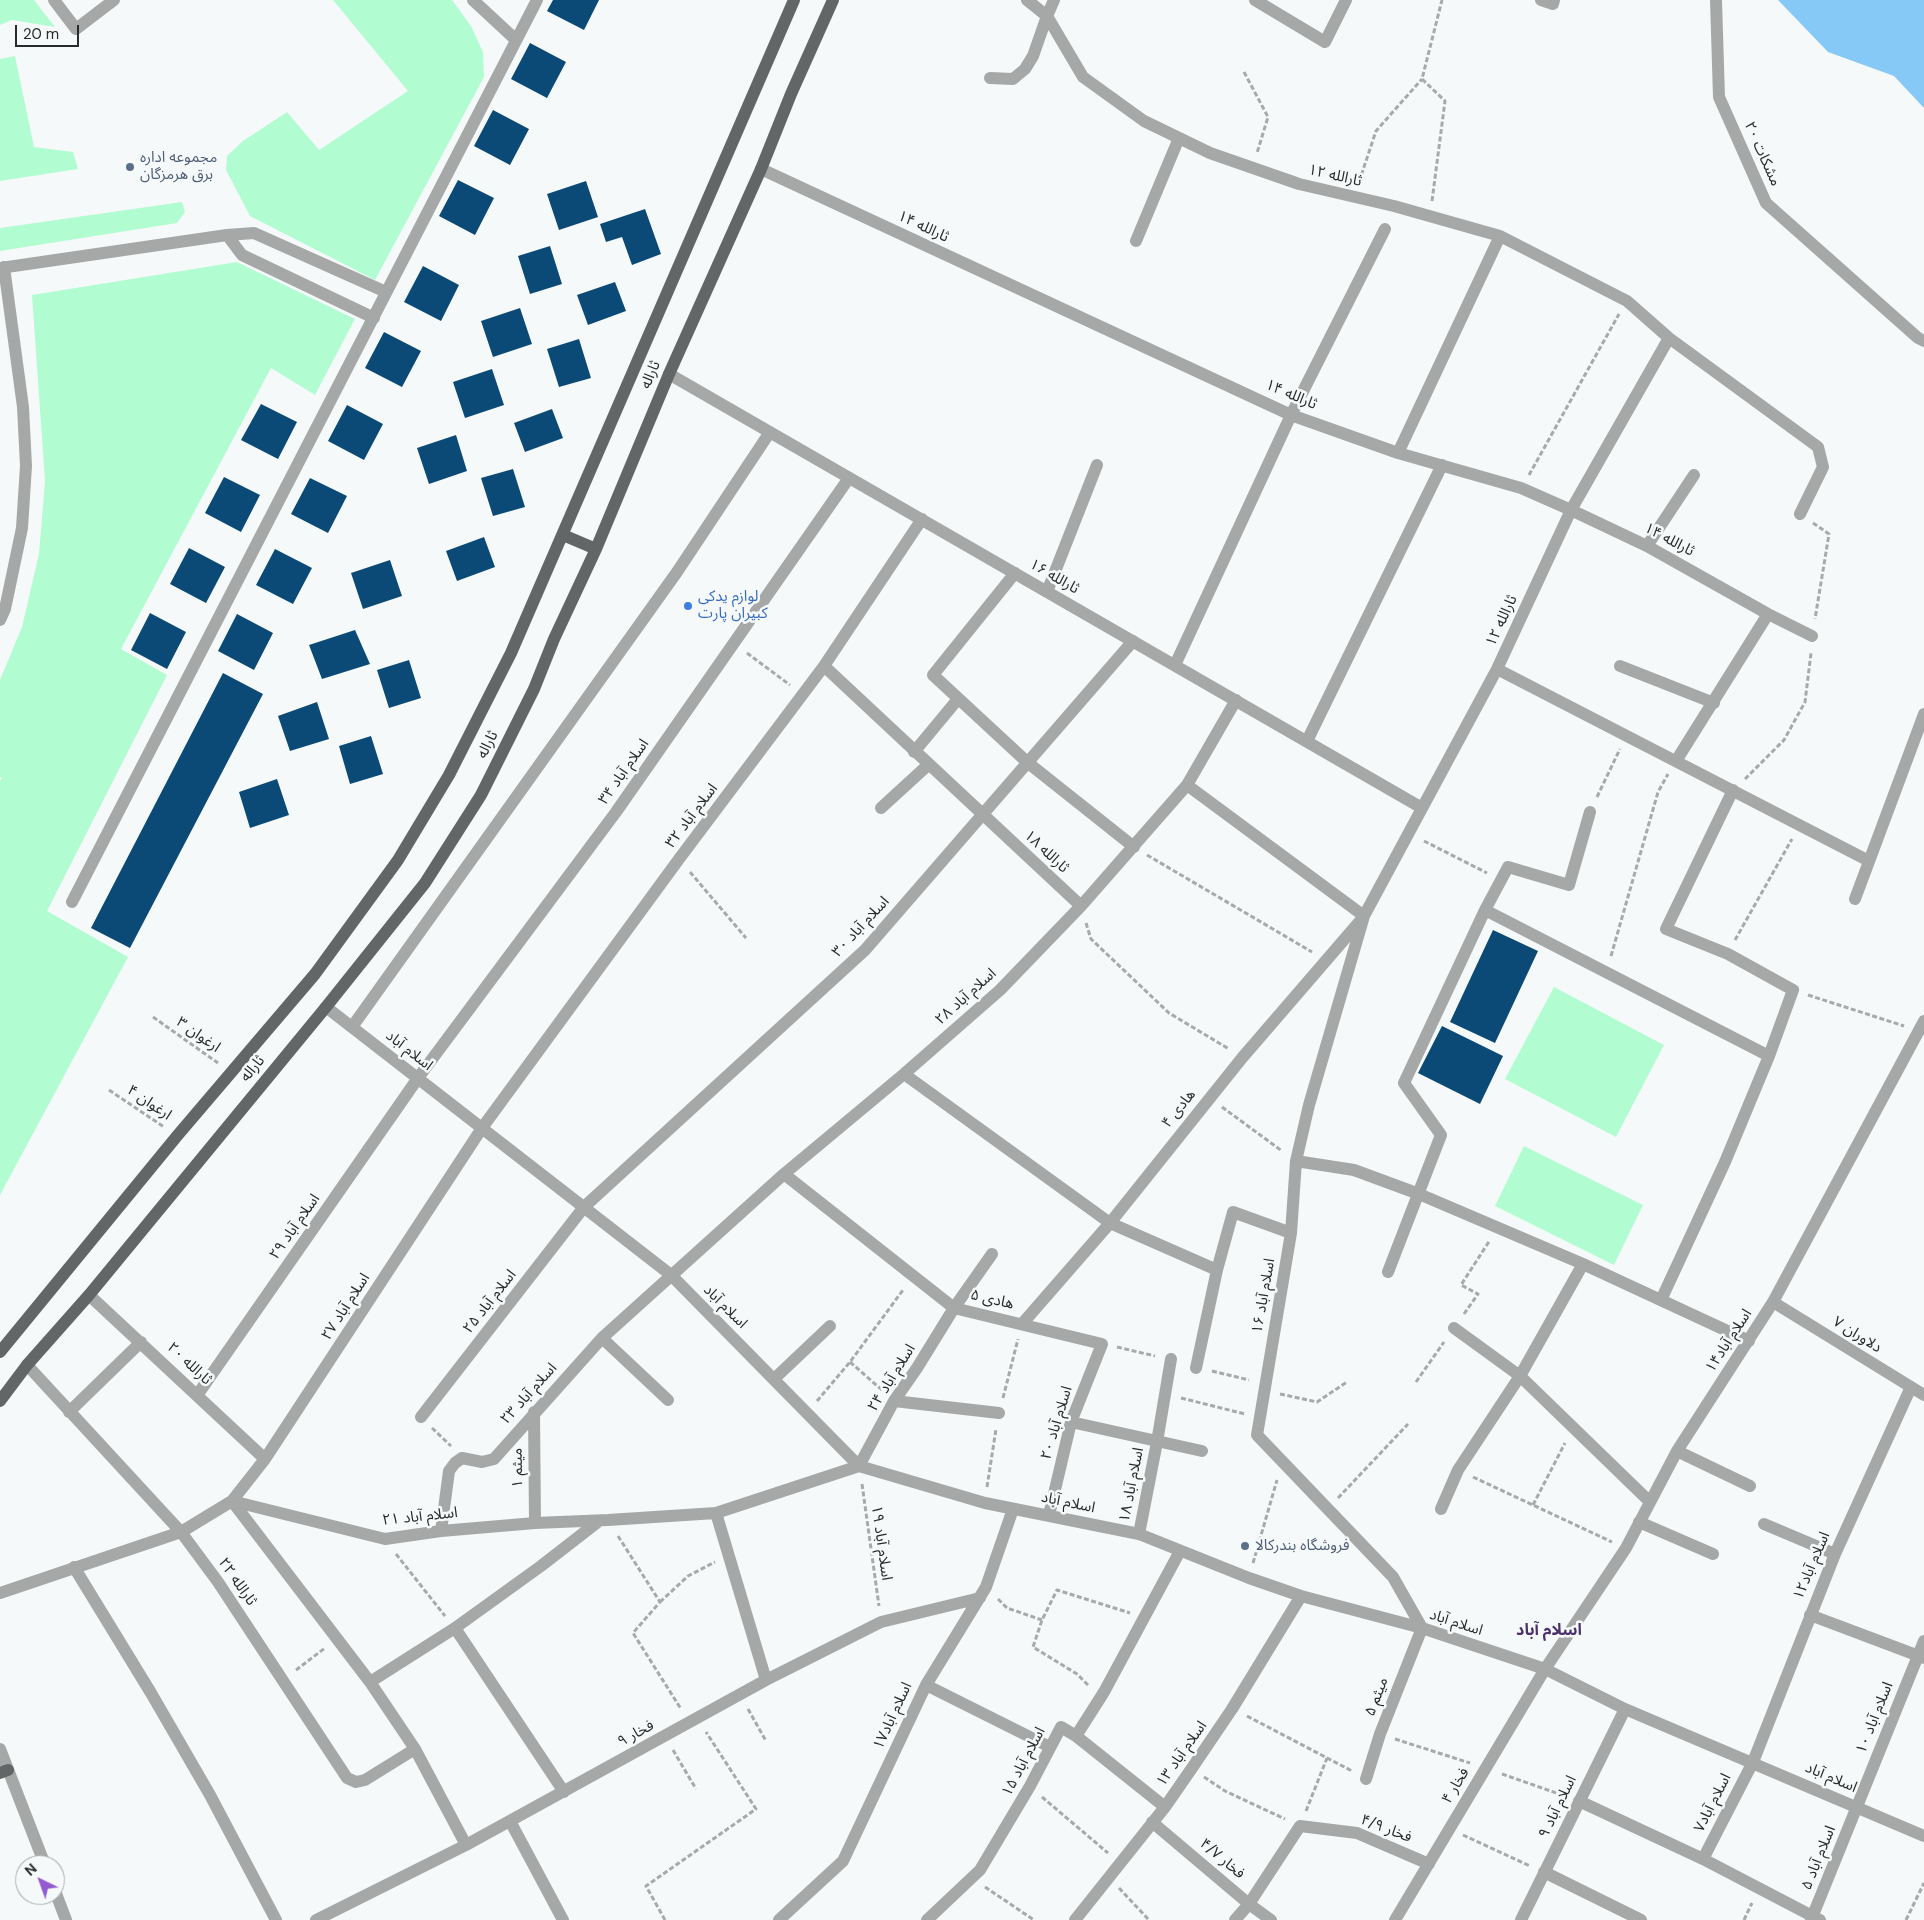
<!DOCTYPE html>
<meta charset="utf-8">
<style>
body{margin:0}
#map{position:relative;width:1924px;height:1920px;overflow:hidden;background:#f6f9fa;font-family:"DM Sans",sans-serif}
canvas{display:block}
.north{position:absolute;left:15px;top:1855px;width:50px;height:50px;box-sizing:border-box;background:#f6f9fa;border:1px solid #a4a6a7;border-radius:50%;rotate:318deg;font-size:14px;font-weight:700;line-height:20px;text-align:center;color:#292a2a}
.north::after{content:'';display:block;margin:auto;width:18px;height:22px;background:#935ad1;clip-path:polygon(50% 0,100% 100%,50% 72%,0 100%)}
.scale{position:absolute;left:15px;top:25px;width:64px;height:22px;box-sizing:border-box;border:2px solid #292a2a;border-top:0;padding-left:6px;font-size:15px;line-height:18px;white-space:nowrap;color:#292a2a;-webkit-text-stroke:4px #f6f9fa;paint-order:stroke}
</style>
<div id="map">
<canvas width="1924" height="1920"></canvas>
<div class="north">N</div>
<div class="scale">20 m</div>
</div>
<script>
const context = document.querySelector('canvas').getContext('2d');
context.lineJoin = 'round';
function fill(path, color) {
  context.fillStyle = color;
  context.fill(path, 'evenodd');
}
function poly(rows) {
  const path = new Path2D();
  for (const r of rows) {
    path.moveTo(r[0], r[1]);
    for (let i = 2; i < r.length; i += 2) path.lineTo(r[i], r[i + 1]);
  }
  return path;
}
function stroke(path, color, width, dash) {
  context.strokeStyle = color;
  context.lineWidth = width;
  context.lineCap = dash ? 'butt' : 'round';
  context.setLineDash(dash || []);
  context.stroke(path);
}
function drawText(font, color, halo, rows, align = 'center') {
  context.font = font + ' "DM Sans","Noto Sans Arabic",sans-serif';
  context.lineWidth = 5;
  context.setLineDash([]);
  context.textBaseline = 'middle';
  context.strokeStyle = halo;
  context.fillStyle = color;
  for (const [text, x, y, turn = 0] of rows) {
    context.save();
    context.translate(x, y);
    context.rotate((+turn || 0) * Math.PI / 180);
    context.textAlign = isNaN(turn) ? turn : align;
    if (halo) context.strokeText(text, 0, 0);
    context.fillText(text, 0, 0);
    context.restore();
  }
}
fill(poly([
 [0,0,34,0,55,27,12,20,0,25],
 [333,0,452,0,471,26,483,52,484,77,375,280,250,216,226,170,227,156,243,141,287,112,319,150,408,91],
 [15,56,34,147,73,152,78,169,0,181,0,59],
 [182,202,185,212,177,223,0,251,0,228],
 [237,262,355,319,315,395,271,368,121,649,167,675,47,911,128,957,0,1195,0,781,2,778,0,777,0,680,22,627,39,554,45,481,32,295],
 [1554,987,1664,1045,1616,1137,1505,1079],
 [1524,1146,1643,1205,1614,1265,1495,1206]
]), '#b2fcd1');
fill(poly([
 [1778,0,1924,0,1924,108,1894,76,1828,52]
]), '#86c9f7');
fill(poly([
 [553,0,599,0,584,30,547,11],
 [530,43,566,62,547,98,511,79],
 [493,110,529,129,510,165,474,146],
 [458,180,494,198,475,235,439,216],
 [586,181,598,217,559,230,547,194],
 [645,209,661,254,632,265,622,237,606,242,600,224],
 [550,246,562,284,530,294,518,256],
 [423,266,459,285,441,321,404,302],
 [615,282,626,311,588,325,577,295],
 [520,308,532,344,493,357,481,321],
 [384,332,421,351,402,387,365,368],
 [579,339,591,378,559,387,547,349],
 [492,369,504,405,465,418,453,382],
 [261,404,297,422,278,459,241,440],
 [347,405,383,424,364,460,328,441],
 [552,409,563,438,525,452,514,423],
 [456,435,467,471,429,484,417,448],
 [513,469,525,507,493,516,481,478],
 [224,477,260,495,241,532,205,513],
 [310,478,347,496,328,533,291,514],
 [484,537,495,567,457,581,446,551],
 [189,548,225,567,206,603,170,584],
 [275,549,312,568,293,604,256,585],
 [390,560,402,596,363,609,351,573],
 [150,613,186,632,167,669,131,650],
 [237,614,273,633,254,670,218,651],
 [355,630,370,664,322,679,309,645],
 [409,660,421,698,389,708,377,670],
 [223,673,263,694,130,948,91,928],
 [317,702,329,739,290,751,278,716],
 [371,736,383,774,350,784,339,746],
 [277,779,289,815,250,828,239,792],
 [1493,930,1538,951,1495,1043,1450,1022],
 [1442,1026,1503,1056,1480,1104,1418,1073]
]), '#0b4a76');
stroke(poly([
 [1244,72,1268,117,1257,153],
 [1359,182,1376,131,1422,79],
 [1432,201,1445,101,1422,79,1442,0],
 [1529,475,1619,314],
 [1813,523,1829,534,1815,619],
 [747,653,790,685],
 [1745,779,1784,740,1805,702,1811,653],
 [1597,797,1620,749],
 [1424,841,1487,873],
 [1147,855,1312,952],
 [690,872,746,938],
 [1086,923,1091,939,1169,1013,1229,1049],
 [1735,940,1792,839],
 [1611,956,1658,792,1668,774],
 [1808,995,1904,1026],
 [153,1017,218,1063],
 [109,1090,164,1127],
 [1222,1107,1282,1151],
 [1464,1314,1478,1294,1461,1285,1490,1240],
 [1117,1347,1155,1356],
 [850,1362,882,1390],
 [1212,1371,1249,1380],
 [1416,1382,1444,1342],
 [1280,1394,1317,1402,1347,1382],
 [1003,1398,1018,1339],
 [1181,1398,1245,1414],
 [817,1401,850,1362,903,1290],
 [432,1428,451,1446],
 [1473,1477,1612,1542],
 [862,1484,879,1606],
 [987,1487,996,1429],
 [1338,1498,1408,1424],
 [1533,1505,1565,1443],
 [618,1536,660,1602,633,1633,681,1709],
 [396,1554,445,1616],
 [1253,1563,1277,1480],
 [998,1599,1007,1608,1042,1620],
 [660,1602,688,1576,715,1562],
 [296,1670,325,1648],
 [1088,1685,1077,1674,1033,1647,1042,1620,1057,1590,1130,1613],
 [748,1709,766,1741],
 [1247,1716,1352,1771],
 [1395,1739,1470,1763],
 [673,1750,696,1789],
 [1502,1774,1565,1796],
 [1204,1777,1225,1791,1285,1819],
 [1042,1797,1108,1853],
 [1306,1811,1327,1758],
 [1463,1835,1530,1866],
 [985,1887,1034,1920],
 [1119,1888,1149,1920],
 [665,1920,646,1886,756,1809,706,1732],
 [1744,1920,1752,1903],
 [1906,1920,1924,1883]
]), '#a7a9aa', 3, [5, 2.5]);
stroke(poly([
 [54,0,76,29,114,0],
 [473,0,516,40],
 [1027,0,1047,16,1083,77,1144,121,1210,153,1299,184,1394,206,1500,236,1627,301,1669,338,1818,447,1823,467,1800,514],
 [1255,0,1325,42,1346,0],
 [1541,0,1553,4,1554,0],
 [1716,0,1719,97,1766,203,1918,338,1924,341],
 [990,78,1013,79,1025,69,1033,56,1047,16,1054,0],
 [761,169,1291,415,1398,453,1521,488,1571,510,1647,546,1768,614,1812,636],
 [227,235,242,255,374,318],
 [1136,241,1179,138],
 [0,268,227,235,254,233,386,292],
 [669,374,1422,808],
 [1398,453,1500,236],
 [1647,546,1694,475],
 [1015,573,933,675,1027,762,1134,847],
 [1047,592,1097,465],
 [0,620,5,609,22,528,26,466,23,407,4,267],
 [1175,665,1291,415,1385,229],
 [824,666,1081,906],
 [1620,666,1714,703],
 [1497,669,1869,861],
 [1307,741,1442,465],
 [914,752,958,699],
 [1676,761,1768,614],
 [1187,785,1364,916],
 [881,808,928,765],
 [1855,899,1924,714],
 [72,902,537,0],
 [1485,910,1769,1056],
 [326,1007,671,1275,859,1466,985,1503,1139,1534,1249,1578,1301,1596,1422,1628,1545,1669,1625,1709,1924,1836],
 [352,1027,677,572,770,432],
 [904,1074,1110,1223,1217,1270],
 [1296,1161,1354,1170,1419,1194,1583,1264,1749,1341],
 [784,1174,954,1308,1102,1344,1071,1422,1049,1515],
 [1583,1264,1520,1376,1649,1501],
 [1388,1272,1441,1135,1404,1083,1485,910,1508,867,1569,885,1590,812],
 [89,1295,265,1459],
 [1661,1300,1725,1162,1769,1056,1793,990,1728,954,1666,929,1733,790],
 [1773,1302,1924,1395],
 [1022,1324,1110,1223,1242,1058,1361,920],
 [602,1338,668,1400],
 [27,1365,181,1532,218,1582,347,1778,356,1782,365,1780,415,1749],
 [1196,1368,1217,1270,1233,1212,1291,1233],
 [774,1379,830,1326],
 [198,1394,418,1078,616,812,849,478],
 [894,1401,999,1413],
 [69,1412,141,1342],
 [534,1412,535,1523],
 [421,1417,584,1207,865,950,1133,641],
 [1071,1422,1202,1451],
 [1677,1451,1750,1486],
 [1441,1509,1458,1470,1520,1376,1454,1328],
 [716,1513,766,1680],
 [1639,1522,1713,1554],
 [1764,1524,1835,1554],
 [441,1531,449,1471,455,1463,462,1458,482,1462,494,1459,602,1338,784,1174,904,1074,1000,990,1081,906,1187,785,1236,700],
 [1139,1534,1157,1442,1171,1359],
 [74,1567,151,1693,210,1795,276,1920],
 [0,1593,181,1532,232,1501,385,1539,441,1531,535,1523,608,1520,716,1513,859,1466,894,1401,917,1368,954,1308,992,1254],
 [1810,1615,1924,1658],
 [455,1628,564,1792],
 [370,1682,232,1501,265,1459,482,1128,679,859,824,666,922,519],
 [926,1685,1050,1747],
 [1076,1736,1165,1807],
 [0,1749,45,1865],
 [1366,1779,1380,1734,1422,1628,1393,1577,1257,1435,1291,1233,1296,1161,1309,1105,1364,916,1497,669,1571,510,1669,338],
 [1579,1801,1703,1859,1820,1920],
 [510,1821,563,1920],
 [1152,1822,1249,1904,1271,1920],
 [466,1845,415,1749,370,1682,455,1628,541,1566,599,1521],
 [1703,1859,1753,1762,1835,1554,1911,1387],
 [1544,1872,1641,1920],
 [55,1891,66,1920],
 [316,1920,466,1845,766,1680,881,1622,980,1598],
 [779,1920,843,1861,926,1685,986,1587,1013,1509],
 [927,1920,980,1870,1030,1786,1061,1727,1076,1736,1104,1692,1180,1551],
 [1075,1920,1165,1807,1192,1768,1232,1709,1301,1596],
 [1235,1920,1249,1904,1300,1826,1357,1833,1429,1864],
 [1395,1920,1545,1669,1626,1548,1677,1451,1773,1302,1924,1021],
 [1521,1920,1625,1709],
 [1811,1920,1924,1641]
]), '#a6a8a8', 12);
stroke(poly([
 [563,535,596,549],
 [0,1352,177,1136,315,974,398,860,449,775,511,653,794,0],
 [0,1401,27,1365,89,1295,326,1007,425,883,481,795,534,689,554,639,596,549,669,374,761,169,791,94,833,0],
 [0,1773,8,1770]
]), '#636666', 12);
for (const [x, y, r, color] of [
 [130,167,5,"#5c6f8a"],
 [688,606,5,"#3f7fe0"],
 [1245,1546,5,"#5c6f8a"]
]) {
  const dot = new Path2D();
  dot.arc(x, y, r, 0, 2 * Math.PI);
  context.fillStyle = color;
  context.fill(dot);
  stroke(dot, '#f6f9fa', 2);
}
drawText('15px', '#292a2a', '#f6f9fa', [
 ["مشکات ۲۰",1762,154,66],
 ["ثارالله ۱۲",1335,176,13],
 ["ثارالله ۱۴",923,227,25],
 ["ثاراله",651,375,-67],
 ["ثارالله ۱۴",1291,395,23],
 ["ثارالله ۱۴",1669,540,28],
 ["ثارالله ۱۶",1054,577,30],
 ["ثارالله ۱۲",1502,621,-65],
 ["ثاراله",488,745,-63],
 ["اسلام آباد ۳۴",624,772,-55],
 ["اسلام آباد ۳۲",692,816,-53],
 ["ثارالله ۱۸",1046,852,43],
 ["اسلام آباد ۳۰",861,927,-47],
 ["اسلام آباد ۲۸",966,997,-42],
 ["ارغوان ۳",198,1035,35],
 ["اسلام آباد",409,1051,38],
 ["ثاراله",253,1069,-50],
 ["ارغوان ۴",149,1103,34],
 ["هادی ۴",1179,1109,-51],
 ["اسلام آباد ۲۹",295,1227,-55],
 ["اسلام آباد ۱۶",1264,1296,-80],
 ["هادی ۵",992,1300,13],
 ["اسلام آباد ۲۵",490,1302,-52],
 ["اسلام آباد ۲۷",346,1307,-57],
 ["اسلام آباد",725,1307,45],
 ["دلاوران ۷",1857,1335,32],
 ["اسلام آباد۱۴",1729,1341,-57],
 ["ثارالله ۲۰",189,1364,43],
 ["اسلام آباد ۲۴",892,1378,-58],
 ["اسلام آباد ۲۳",529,1394,-48],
 ["اسلام آباد ۲۰",1057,1423,-73],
 ["میثم ۱",518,1468,-91],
 ["اسلام آباد ۱۸",1132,1485,-79],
 ["اسلام آباد",1068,1503,12],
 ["اسلام آباد ۲۱",420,1517,-6],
 ["اسلام آباد ۱۹",881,1543,82],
 ["اسلام آباد۱۲",1812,1566,-67],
 ["ثارالله ۲۲",237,1582,55],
 ["اسلام آباد",1456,1623,18],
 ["میثم ۵",1377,1697,-69],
 ["اسلام آباد۱۷",893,1716,-65],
 ["اسلام آباد ۱۰",1875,1718,-68],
 ["فخار ۹",636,1734,-29],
 ["اسلام آباد ۱۳",1182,1754,-55],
 ["اسلام آباد ۱۵",1024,1762,-62],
 ["اسلام آباد",1831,1778,23],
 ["فخار ۴",1456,1786,-59],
 ["اسلام آباد۷",1713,1803,-63],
 ["اسلام آباد ۹",1558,1807,-64],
 ["فخار ۴/۹",1386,1829,21],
 ["اسلام آباد ۵",1819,1858,-68],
 ["فخار ۴/۷",1222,1859,40]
]);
drawText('15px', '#4e5e75', '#f6f9fa', [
 ["مجموعه اداره",140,158],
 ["برق هرمزگان",140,175],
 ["فروشگاه بندرکالا",1255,1546]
], 'left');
drawText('15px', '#366cbe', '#f6f9fa', [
 ["لوازم یدکی",698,597],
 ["کبیران پارت",698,614]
], 'left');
drawText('bold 16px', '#4b306b', '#f6f9fa', [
 ["اسلام آباد",1549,1631]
]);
</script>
